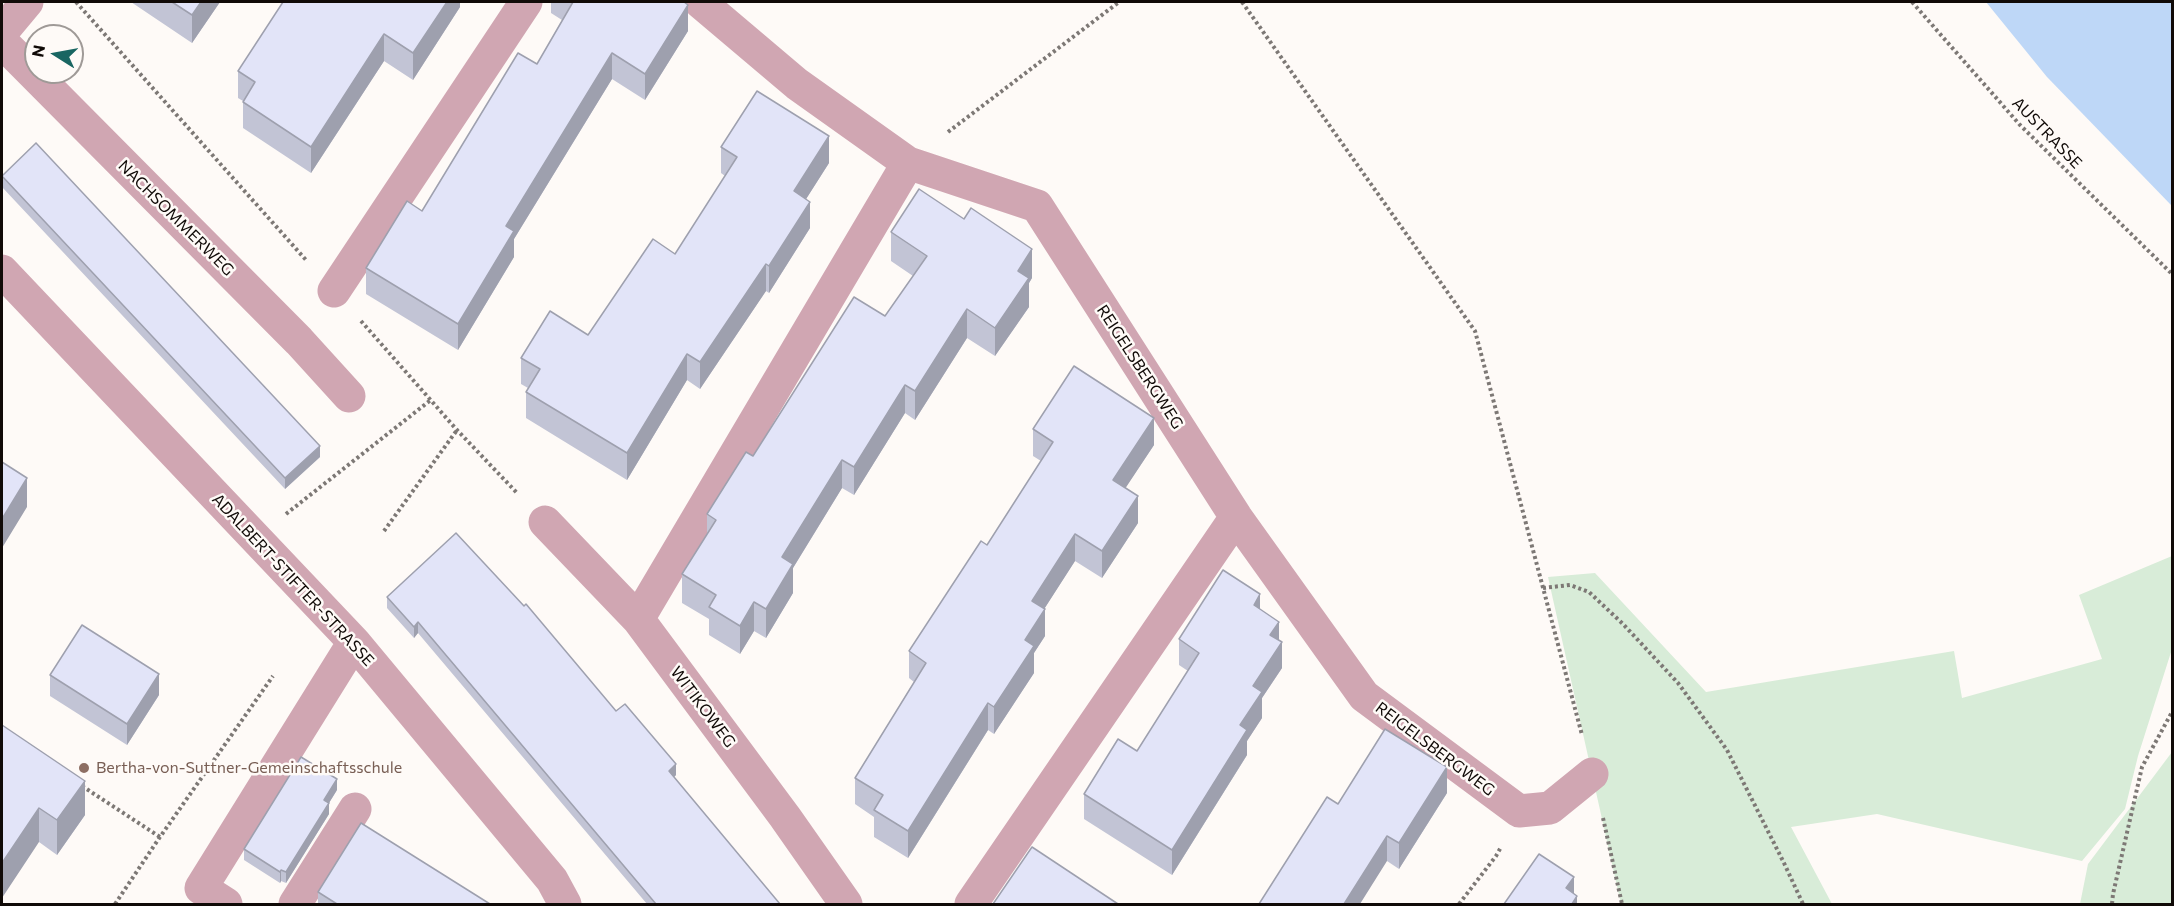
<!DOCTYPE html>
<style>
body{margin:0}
#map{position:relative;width:2174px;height:906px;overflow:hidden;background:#fefaf7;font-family:Commissioner,sans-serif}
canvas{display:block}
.frame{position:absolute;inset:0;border:3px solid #100a07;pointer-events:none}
.north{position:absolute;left:24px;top:24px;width:60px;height:60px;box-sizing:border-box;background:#fefaf7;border:2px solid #9f9a97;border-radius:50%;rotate:281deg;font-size:16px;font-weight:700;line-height:24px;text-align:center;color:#100a07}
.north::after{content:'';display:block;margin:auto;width:21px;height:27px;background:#196662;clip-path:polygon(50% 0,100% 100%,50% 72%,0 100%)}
</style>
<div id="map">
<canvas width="2174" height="906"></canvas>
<div class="frame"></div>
<div class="north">N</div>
</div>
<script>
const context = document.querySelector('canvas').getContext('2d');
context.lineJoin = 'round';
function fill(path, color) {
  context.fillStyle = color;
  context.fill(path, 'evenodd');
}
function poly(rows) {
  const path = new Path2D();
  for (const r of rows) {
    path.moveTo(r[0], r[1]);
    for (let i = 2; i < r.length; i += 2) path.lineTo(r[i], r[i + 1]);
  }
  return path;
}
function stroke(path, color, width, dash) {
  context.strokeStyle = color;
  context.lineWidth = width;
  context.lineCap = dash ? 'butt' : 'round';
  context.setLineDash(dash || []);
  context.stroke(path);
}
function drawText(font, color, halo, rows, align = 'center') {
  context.font = font + ' Commissioner,sans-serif';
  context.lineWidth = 5;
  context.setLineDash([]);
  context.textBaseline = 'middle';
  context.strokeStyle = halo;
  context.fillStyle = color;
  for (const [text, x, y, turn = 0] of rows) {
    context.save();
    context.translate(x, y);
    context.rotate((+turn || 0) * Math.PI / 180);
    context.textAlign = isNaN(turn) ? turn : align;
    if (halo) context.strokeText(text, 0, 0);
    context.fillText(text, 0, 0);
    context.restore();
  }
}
fill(poly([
 [2172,556,2172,649,2138,756,2125,809,2082,861,1877,814,1791,827,1832,904,1621,904,1548,577,1595,573,1706,692,1954,651,1962,698,2102,659,2079,595],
 [2172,752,2172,904,2080,904,2088,864]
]), '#d8ecd8');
fill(poly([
 [1986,2,2172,2,2172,206,2047,77]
]), '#bed7f7');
stroke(poly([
 [76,2,306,260],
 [1242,2,1475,331,1582,735],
 [1912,2,2020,125,2172,274],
 [948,132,1119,2],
 [361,321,457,430,518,494],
 [286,514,432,399],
 [384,531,457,430],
 [1543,588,1570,585,1589,592,1623,624,1678,683,1727,750,1784,863,1803,904],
 [82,786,160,837],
 [1603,818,1622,904],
 [115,904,160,837,273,676],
 [1459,904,1496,856,1501,847],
 [2112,904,2113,894,2142,767,2172,712]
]), '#7d7875', 4, [3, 3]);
stroke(poly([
 [700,2,797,84,908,163,1037,206,1236,517,1364,696,1519,811,1550,808,1592,774],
 [2,32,27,2],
 [2,42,299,341,349,396],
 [2,271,354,642,552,880,565,904],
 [334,291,526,2],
 [545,522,638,619,785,817,846,904],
 [638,619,908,163],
 [226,904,201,888,354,642],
 [295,904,355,809],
 [971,904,1236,517]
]), '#d0a6b2', 33);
fill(poly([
 [131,2,220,2,192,43],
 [460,2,460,7,413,80,384,61,311,173,243,128,243,101,238,98,238,71],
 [551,2,684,2,688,31,645,100,612,79,514,239,514,257,458,350,366,294,366,268,422,211,537,64,562,20,551,13],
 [721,147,829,163,806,199,810,228,769,293,766,291,700,389,687,380,627,480,526,418,526,392,528,388,521,384,521,358,588,335,675,254,725,176,721,173],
 [2,176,320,457,285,489,2,187],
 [891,232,1032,278,1029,283,1029,307,995,356,967,338,915,420,905,413,854,495,842,488,793,568,793,593,766,638,754,631,740,654,709,635,709,619,682,603,682,574,707,534,707,514,885,316,913,276,891,261],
 [1033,429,1154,445,1125,488,1138,523,1102,578,1075,561,1044,609,1045,636,1034,653,1034,673,994,734,988,730,908,858,874,837,874,817,855,804,855,778,914,682,909,678,909,651,987,545,1041,461,1033,456],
 [387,597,616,711,676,775,674,777,780,904,647,904,418,633,414,638,387,608],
 [1260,609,1279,641,1282,668,1262,698,1262,718,1247,741,1247,755,1172,875,1084,819,1084,794,1137,751,1188,671,1179,665,1179,639],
 [50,675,159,695,127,745,50,696],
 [2,725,85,815,57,855,39,842],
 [337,790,329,803,329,814,286,883,281,881,280,883,244,860,244,849],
 [1447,793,1399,869,1387,861,1338,804],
 [318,892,490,904,320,904,318,903]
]), '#c2c4d5');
fill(poly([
 [201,2,220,2,192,43,192,15],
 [447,2,460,2,460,7,413,80,413,53],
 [688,5,688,31,645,100,645,74],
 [384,34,384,61,311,173,311,147],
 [612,53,612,79,514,239,514,257,458,350,458,324,506,226],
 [829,136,829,163,794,218,794,191],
 [810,202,810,228,769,293,769,266],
 [1032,249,1032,278,1029,283,1029,307,995,356,995,328,1018,271],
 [766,264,766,291,700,389,700,362],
 [967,309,967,338,915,420,915,391],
 [687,354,687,380,627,480,627,453],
 [905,385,905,413,854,495,854,467],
 [1154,418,1154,445,1113,507,1113,480],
 [320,446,320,457,285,489,285,478],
 [842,460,842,488,793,568,793,593,766,638,766,609,782,557],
 [27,478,27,507,2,548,2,519],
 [1138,496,1138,523,1102,578,1102,551],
 [1075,534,1075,561,1032,628,1032,601],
 [1260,594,1260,620,1254,605],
 [754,602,754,631,740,654,740,626],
 [1045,609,1045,636,1034,653,1034,673,994,734,994,707,1025,640],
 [418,622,418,633,414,638,414,627],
 [1279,622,1279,646,1282,642,1282,668,1262,698,1262,718,1247,741,1247,755,1172,875,1172,850,1240,725,1270,635],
 [159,674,159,695,127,745,127,724],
 [988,703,988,730,908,858,908,831],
 [676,764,676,775,669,782,669,771],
 [1447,767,1447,793,1399,869,1399,843],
 [337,779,337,790,324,811,324,800],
 [85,781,85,815,57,855,57,820],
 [329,803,329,814,286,883,286,872],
 [39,808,39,842,2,898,2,863],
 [1387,836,1387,861,1360,904,1344,904],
 [281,870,281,881,280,883,280,872],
 [1574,877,1574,898,1566,888],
 [1577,896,1577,904,1572,904]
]), '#9ea0ae');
const building = poly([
 [172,2,201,2,192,15,172,2],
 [283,2,447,2,413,53,384,34,311,147,243,102,255,82,238,71,283,2],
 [573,2,684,2,688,5,645,74,612,53,506,226,514,231,458,324,366,268,407,201,422,211,518,53,537,64,573,2],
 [757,91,829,136,794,191,810,202,769,266,766,264,700,362,687,354,627,453,526,392,540,369,521,358,550,311,588,335,653,239,675,254,737,157,721,147,757,91],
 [36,143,320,446,285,478,2,176,36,143],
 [919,189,964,219,971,208,1032,249,1018,271,1029,278,995,328,967,309,915,391,905,385,854,467,842,460,782,557,793,564,766,609,754,602,740,626,709,607,716,595,682,574,716,520,707,514,746,452,753,456,854,297,885,316,927,256,891,232,919,189],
 [1074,366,1154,418,1113,480,1138,496,1102,551,1075,534,1032,601,1045,609,1025,640,1034,646,994,707,988,703,908,831,874,810,883,795,855,778,926,663,909,651,981,541,987,545,1053,442,1033,429,1074,366],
 [2,462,27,478,2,519,2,462],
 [456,533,524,606,526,604,616,711,625,704,676,764,669,771,780,904,656,904,418,622,414,627,387,597,456,533],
 [1223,570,1260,594,1254,605,1279,622,1270,635,1282,642,1253,686,1262,692,1240,725,1247,730,1172,850,1084,794,1118,739,1137,751,1199,653,1179,639,1223,570],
 [82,625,159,674,127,724,50,675,82,625],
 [2,725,85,781,57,820,39,808,2,863,2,725],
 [1385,729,1447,767,1399,843,1387,836,1344,904,1259,904,1327,797,1338,804,1385,729],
 [301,757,337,779,324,800,329,803,286,872,281,870,280,872,244,849,301,757],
 [361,823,490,904,337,904,318,892,361,823],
 [1032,847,1118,904,993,904,1032,847],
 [1539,854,1574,877,1566,888,1577,896,1572,904,1504,904,1539,854]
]);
fill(building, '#e2e4f8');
stroke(building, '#9ea0ae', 1.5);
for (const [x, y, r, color] of [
 [84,768,6,"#8d6e63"]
]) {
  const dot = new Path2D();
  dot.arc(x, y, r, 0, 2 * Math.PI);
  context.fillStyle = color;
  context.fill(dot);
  stroke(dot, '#fefaf7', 2);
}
drawText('16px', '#100a07', '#fefaf7', [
 ["AUSTRASSE",2047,133,46],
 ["NACHSOMMERWEG",176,218,45],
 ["REIGELSBERGWEG",1140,367,57],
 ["ADALBERT-STIFTER-STRASSE",293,580,47],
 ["WITIKOWEG",703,707,53],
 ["REIGELSBERGWEG",1435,749,37]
]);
drawText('16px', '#785e54', '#fefaf7', [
 ["Bertha-von-Suttner-Gemeinschaftsschule",96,768]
], 'left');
</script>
